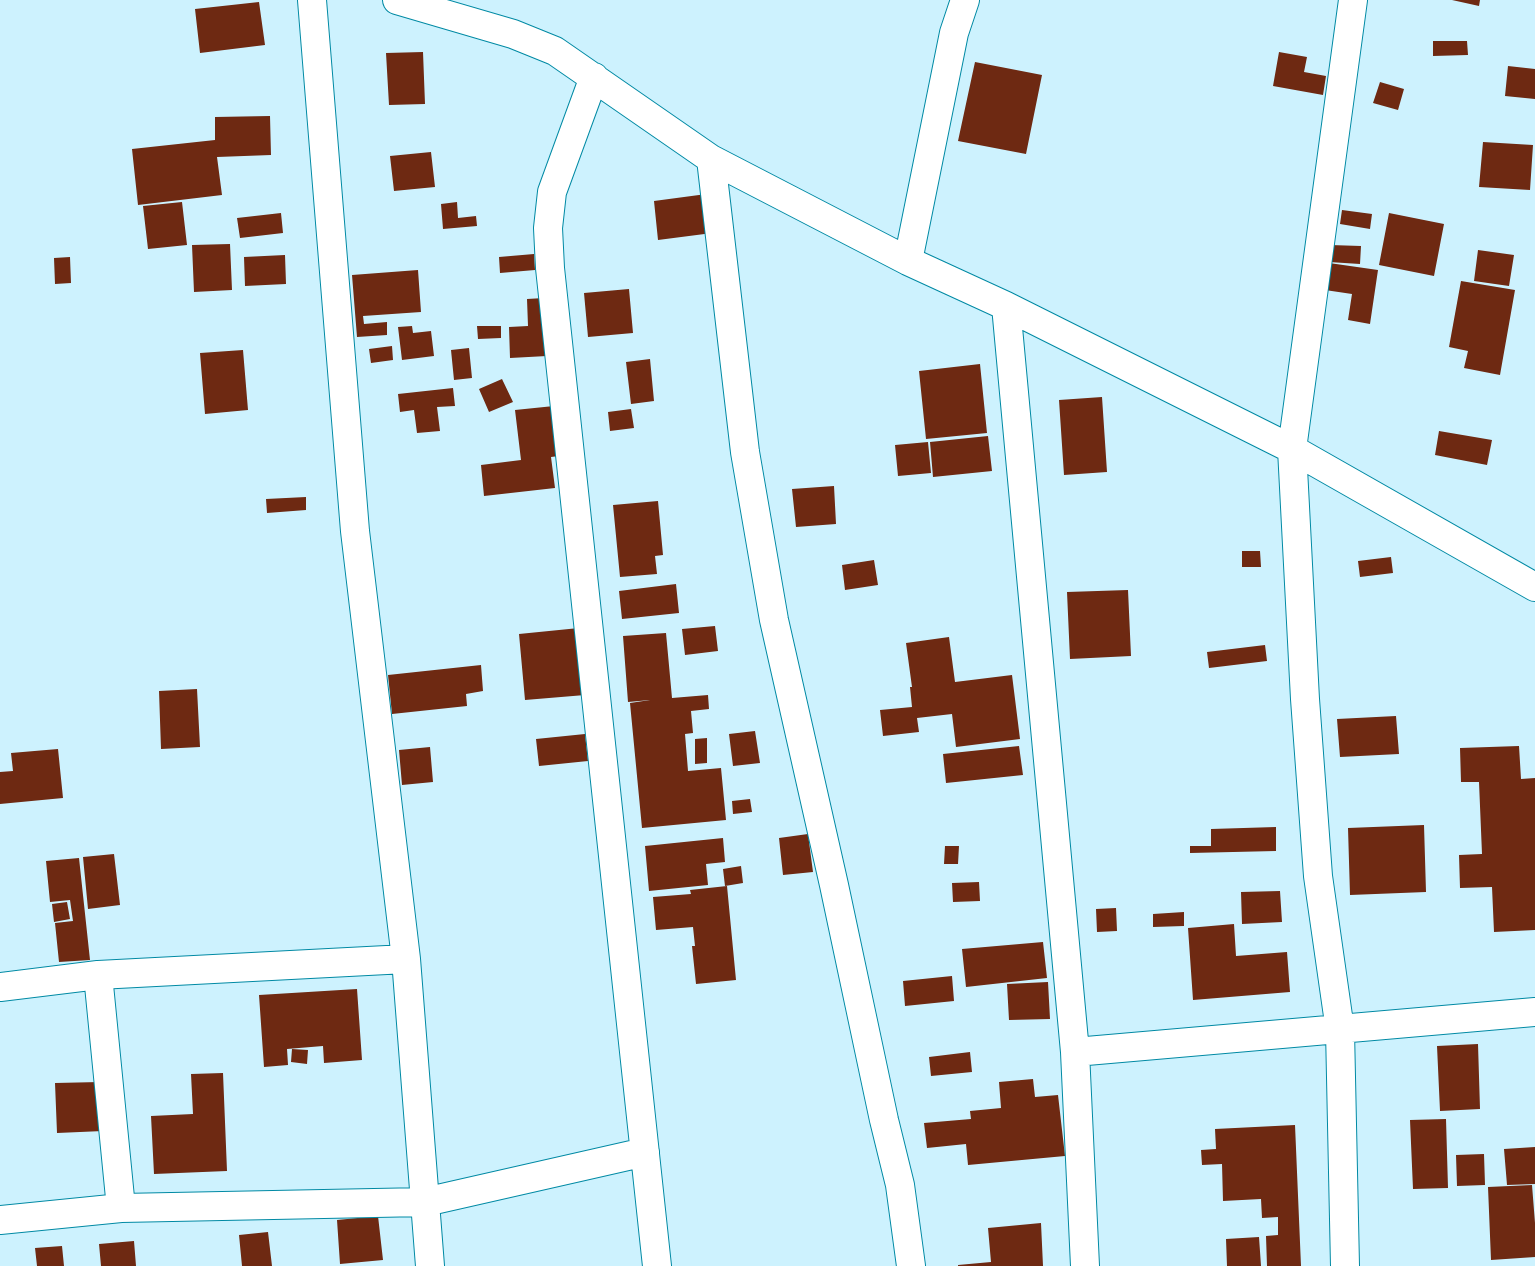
<!DOCTYPE html>
<style>
body{margin:0}
canvas{display:block;background:#cdf2fe}
</style>
<canvas width="1535" height="1266"></canvas>
<script>
const context = document.querySelector('canvas').getContext('2d');
context.lineJoin = 'round';
function fill(path, color) {
  context.fillStyle = color;
  context.fill(path, 'evenodd');
}
function poly(rows) {
  const path = new Path2D();
  for (const r of rows) {
    path.moveTo(r[0], r[1]);
    for (let i = 2; i < r.length; i += 2) path.lineTo(r[i], r[i + 1]);
  }
  return path;
}
function stroke(path, color, width, dash) {
  context.strokeStyle = color;
  context.lineWidth = width;
  context.lineCap = dash ? 'butt' : 'round';
  context.setLineDash(dash || []);
  context.stroke(path);
}
fill(poly([
 [1452,0,1480,0,1479,6],
 [259,2,265,45,200,53,195,9],
 [1433,41,1467,41,1468,55,1433,56],
 [423,52,425,104,389,105,386,53],
 [1279,52,1307,57,1304,72,1326,76,1323,95,1273,86],
 [975,62,1042,75,1026,154,958,141],
 [1508,66,1535,69,1535,99,1505,96],
 [1380,82,1404,89,1398,110,1373,103],
 [270,116,271,155,217,157,222,195,138,205,132,149,215,140,215,117],
 [1483,142,1533,145,1530,190,1479,187],
 [431,152,435,187,394,191,390,156],
 [714,193,720,232,658,240,654,201],
 [182,202,187,245,148,249,143,206],
 [457,202,458,218,476,216,477,226,443,229,441,204],
 [1342,210,1372,214,1370,229,1340,224],
 [281,213,283,233,240,238,237,218],
 [1389,213,1444,224,1434,276,1379,265],
 [230,244,232,290,194,292,192,245],
 [1330,245,1361,246,1360,264,1329,262],
 [1478,250,1514,255,1509,286,1474,281],
 [534,254,535,270,500,273,499,257],
 [285,255,286,284,245,286,244,257],
 [70,257,71,283,55,284,54,258],
 [1329,263,1378,270,1370,324,1348,320,1352,294,1325,290],
 [418,270,421,312,363,316,364,324,387,322,387,335,357,337,352,275],
 [1461,281,1515,290,1500,375,1464,368,1468,351,1449,347],
 [629,289,633,333,588,337,584,293],
 [544,298,547,356,510,358,509,327,528,326,527,299],
 [412,326,413,333,431,331,434,356,402,360,398,327],
 [477,326,501,326,501,338,478,339],
 [392,346,393,360,371,363,369,349],
 [469,348,472,378,454,380,451,350],
 [243,350,248,410,205,414,200,353],
 [650,359,654,401,631,404,626,362],
 [980,364,987,433,926,439,919,371],
 [502,379,513,402,489,412,479,389],
 [453,388,455,406,437,407,440,431,417,433,414,410,400,412,398,394],
 [1102,397,1107,472,1064,475,1059,400],
 [554,406,559,456,551,457,555,488,484,496,481,465,521,460,515,410],
 [631,409,634,428,610,431,608,412],
 [1439,431,1492,440,1487,465,1435,455],
 [988,436,992,471,933,477,930,442],
 [928,442,931,473,898,476,895,445],
 [834,486,836,524,796,527,792,489],
 [306,497,306,510,267,513,266,499],
 [658,501,663,555,655,556,657,574,620,577,613,505],
 [1242,551,1260,551,1261,567,1242,567],
 [1391,557,1393,573,1360,577,1358,561],
 [874,560,878,585,845,590,842,565],
 [676,584,679,613,622,619,619,591],
 [1128,590,1131,656,1070,659,1067,592],
 [715,626,718,651,685,655,682,629],
 [579,628,585,695,525,700,519,634],
 [666,633,672,698,708,695,709,709,691,711,693,733,685,734,688,771,721,768,726,820,642,828,630,703,650,700,628,702,623,636],
 [949,637,955,682,1012,675,1020,739,956,747,952,714,917,718,919,732,883,736,880,710,912,707,910,687,912,687,906,643],
 [1265,645,1267,661,1209,668,1207,652],
 [481,665,483,691,466,694,467,706,392,714,388,675],
 [197,689,200,747,161,749,159,691],
 [1396,716,1399,754,1340,757,1337,719],
 [755,731,760,763,733,766,729,734],
 [585,734,588,761,539,766,536,739],
 [707,738,707,763,695,764,695,739],
 [1019,746,1023,775,946,783,943,754],
 [1519,746,1521,779,1535,778,1535,930,1494,932,1492,887,1460,888,1459,855,1482,854,1479,782,1461,782,1460,748],
 [430,747,433,782,402,785,399,750],
 [58,749,63,798,0,804,0,772,13,771,11,753],
 [750,799,752,812,733,814,732,801],
 [1424,825,1426,892,1350,895,1348,828],
 [1276,827,1276,851,1190,853,1190,846,1211,846,1211,829],
 [808,834,813,872,783,875,779,838],
 [723,838,725,862,706,864,708,885,649,891,645,846],
 [945,846,959,846,958,864,944,864],
 [114,854,120,905,88,909,83,857],
 [79,858,90,960,59,962,55,923,73,921,70,900,50,902,46,861],
 [741,866,743,883,725,886,723,869],
 [979,882,980,901,953,902,952,883],
 [727,886,736,980,696,984,692,946,695,946,693,927,656,930,653,897,691,894,690,890],
 [1280,891,1282,922,1242,924,1241,892],
 [67,902,70,919,54,922,52,904],
 [1116,908,1117,931,1097,932,1096,909],
 [1184,912,1184,926,1153,927,1153,914],
 [1234,924,1236,956,1287,952,1290,992,1193,1000,1188,928],
 [1043,942,1047,978,966,987,962,949],
 [952,976,954,1001,905,1006,903,981],
 [1048,982,1050,1019,1009,1020,1007,984],
 [357,989,362,1060,324,1063,323,1046,287,1049,288,1065,264,1067,259,995],
 [1478,1044,1480,1109,1440,1111,1437,1046],
 [292,1049,308,1050,307,1064,291,1062],
 [970,1052,972,1072,931,1076,929,1057],
 [223,1073,227,1171,154,1174,151,1116,193,1114,191,1074],
 [1033,1079,1035,1097,1058,1095,1065,1156,968,1165,966,1144,927,1148,924,1123,971,1119,970,1111,1001,1108,999,1082],
 [100,1082,103,1131,57,1133,55,1083],
 [1446,1119,1448,1188,1413,1189,1410,1120],
 [1295,1125,1301,1266,1267,1266,1266,1236,1278,1235,1278,1217,1262,1218,1261,1199,1223,1201,1222,1164,1202,1165,1201,1150,1216,1149,1215,1129],
 [1535,1147,1535,1184,1507,1185,1504,1149],
 [1484,1154,1485,1185,1457,1186,1456,1155],
 [1532,1185,1535,1223,1535,1257,1491,1260,1488,1187],
 [378,1216,383,1260,340,1264,337,1220],
 [1041,1223,1043,1266,958,1266,958,1265,991,1262,988,1228],
 [268,1232,272,1266,242,1266,239,1235],
 [1259,1237,1261,1266,1227,1266,1226,1239],
 [134,1241,136,1266,101,1266,99,1244],
 [62,1246,64,1266,37,1266,35,1248]
]), '#6e2912');
const minor = poly([
 [312,0,355,531,406,959,430,1266],
 [397,0,513,34,555,51,711,159,908,261,1006,306,1292,449,1535,587],
 [594,77,552,192,548,228,550,268,657,1266],
 [711,159,745,452,774,620,834,885,884,1120,900,1185,911,1266],
 [908,261,954,33,965,0],
 [1006,306,1075,1052,1085,1266],
 [98,975,121,1208],
 [0,987,98,975,406,959],
 [1075,1052,1535,1012],
 [0,1220,121,1208,425,1202,645,1152],
 [1345,1266,1340,1030,1318,876,1305,699,1292,449,1353,0]
]);
stroke(minor, '#008aa4', 30);
stroke(minor, '#fff', 28);
</script>
